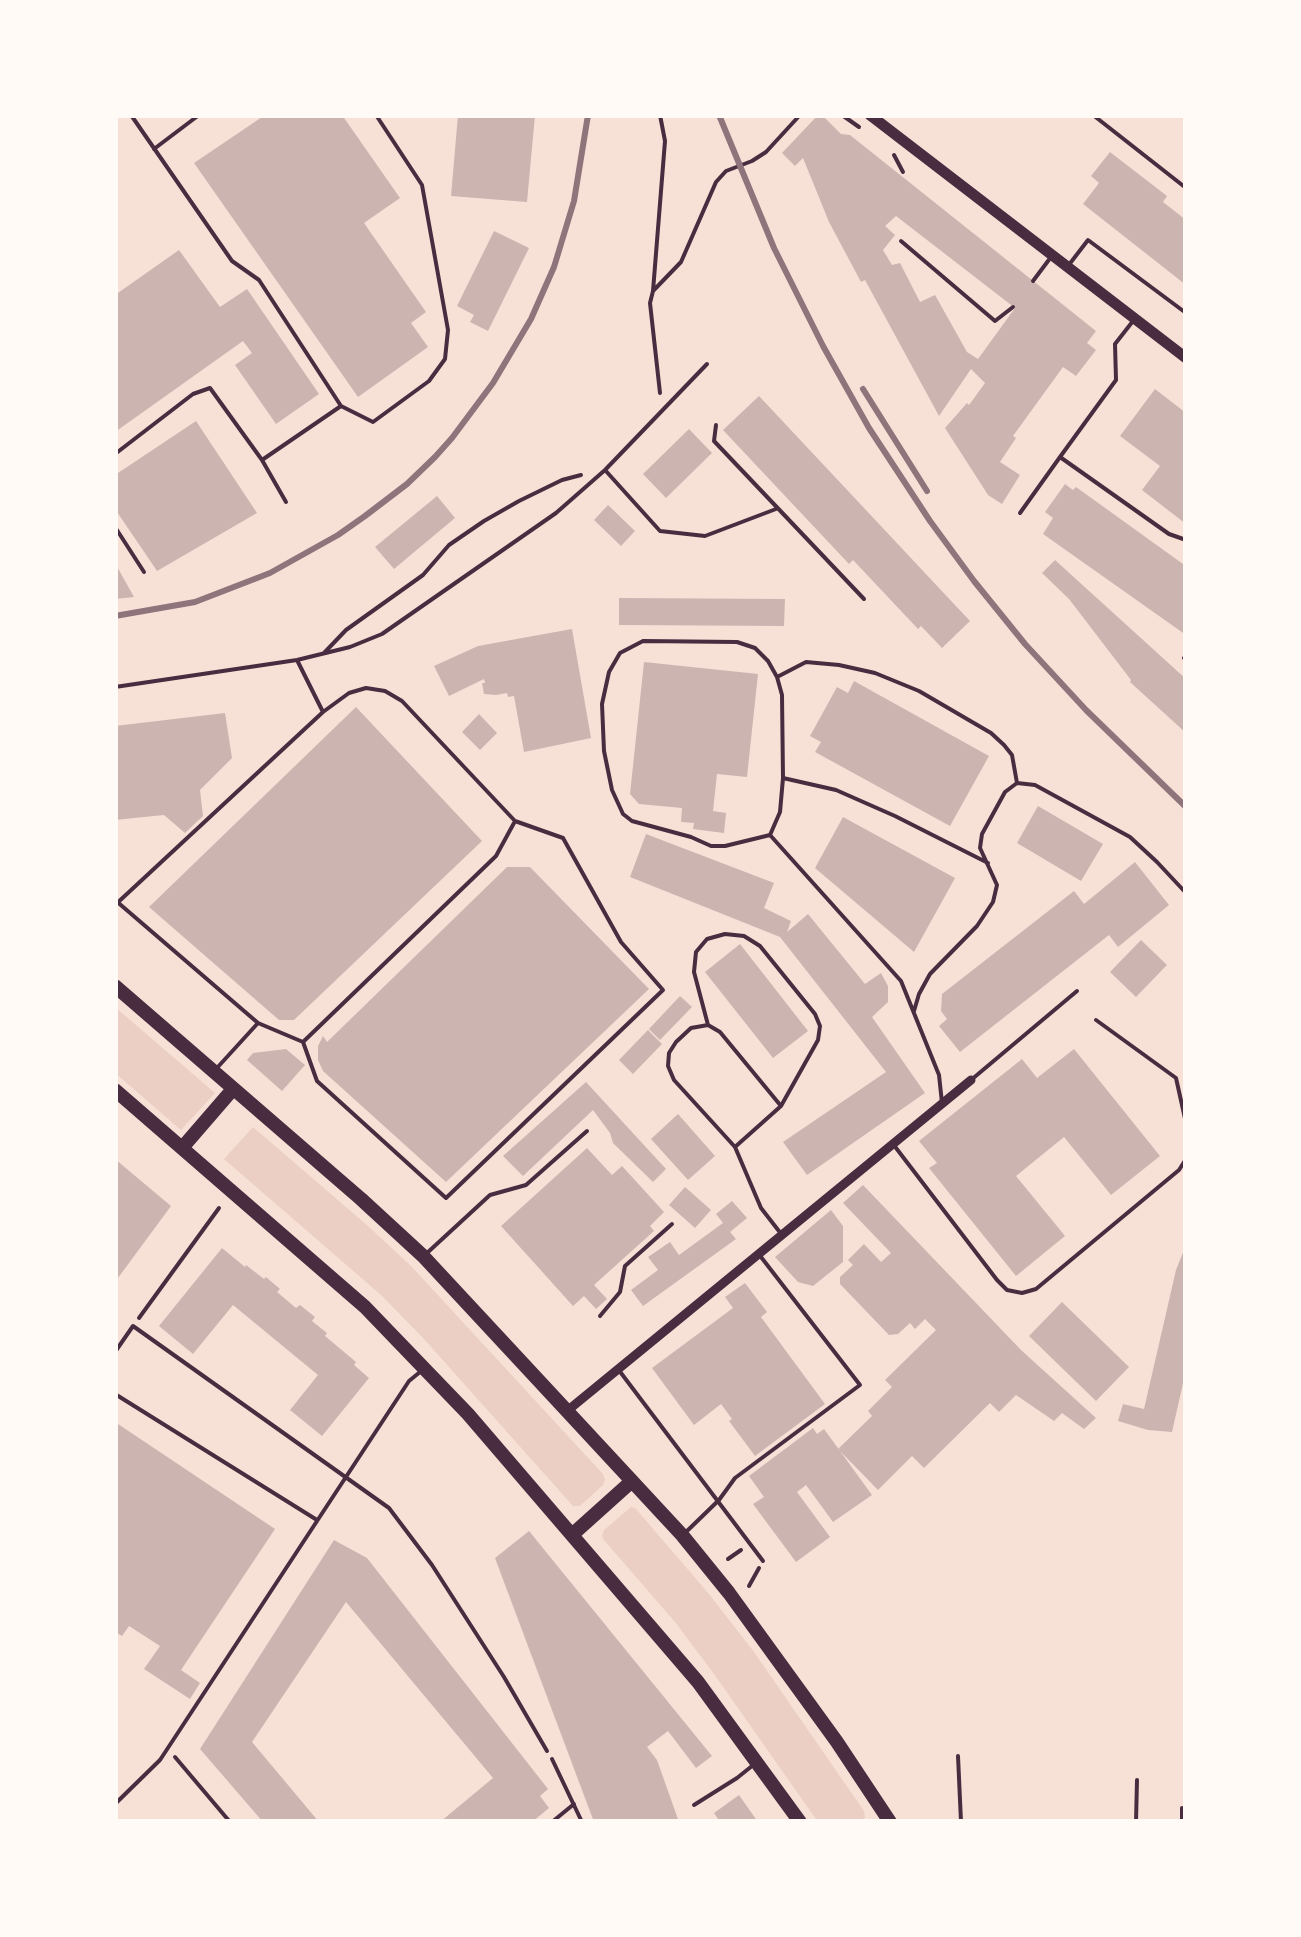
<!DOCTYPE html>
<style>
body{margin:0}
#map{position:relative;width:1301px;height:1937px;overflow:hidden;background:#f7e1d7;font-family:Barlow,sans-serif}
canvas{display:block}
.frame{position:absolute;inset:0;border:118px solid #fffaf5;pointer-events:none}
</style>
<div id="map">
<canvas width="1301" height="1937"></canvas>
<div class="frame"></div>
</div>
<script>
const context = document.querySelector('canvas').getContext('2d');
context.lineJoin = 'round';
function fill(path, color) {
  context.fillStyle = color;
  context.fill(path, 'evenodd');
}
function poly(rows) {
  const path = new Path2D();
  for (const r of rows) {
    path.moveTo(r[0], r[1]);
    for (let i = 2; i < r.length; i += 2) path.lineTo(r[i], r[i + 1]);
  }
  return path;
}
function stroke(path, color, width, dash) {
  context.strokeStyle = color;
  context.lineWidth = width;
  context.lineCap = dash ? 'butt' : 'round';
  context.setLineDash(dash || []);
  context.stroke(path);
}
fill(poly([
 [115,1007,215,1093,181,1130,115,1073],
 [253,1127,368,1226,412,1267,603,1474,605,1480,603,1485,580,1506,573,1506,424,1339,381,1295,224,1159],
 [631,1507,636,1509,709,1594,754,1652,864,1811,865,1817,862,1822,818,1822,714,1674,675,1622,604,1540,602,1536,604,1530]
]), '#ebcfc5');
fill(poly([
 [260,115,342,115,400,198,364,223,426,312,411,323,428,347,358,397,194,163,262,117],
 [458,115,535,115,527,202,451,196],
 [818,115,822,115,841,134,850,135,1096,331,1087,343,1096,350,1076,376,1063,367,1013,436,1016,438,1000,462,1020,475,1002,504,988,495,945,428,967,403,969,405,985,383,971,369,939,416,865,280,861,282,829,222,803,158,795,166,782,153],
 [896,216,1015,308,978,359,967,352,935,295,920,302,900,263,892,265,883,250,895,235,885,226],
 [1110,152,1167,196,1163,202,1186,220,1186,285,1083,204,1099,183,1091,176],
 [494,231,529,248,488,331,470,322,474,315,457,306],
 [179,250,220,307,247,289,319,394,276,424,235,365,252,353,243,341,115,432,115,295],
 [1155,389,1186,413,1186,524,1142,490,1160,466,1120,436],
 [759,396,970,621,942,648,921,626,918,629,853,560,849,564,723,430],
 [196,421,257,513,157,571,115,509,115,475],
 [689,429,712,453,666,498,643,474],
 [1065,484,1073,490,1076,487,1183,564,1186,560,1186,635,1043,534,1053,518,1045,512],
 [437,496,455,518,394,569,375,547],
 [608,505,635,531,621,546,594,520],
 [1055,560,1186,679,1186,733,1130,682,1131,680,1069,599,1042,573],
 [115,563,134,597,115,599],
 [619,598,785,599,784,626,619,625],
 [572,629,591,738,524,752,514,696,508,697,507,693,496,695,484,694,482,683,485,683,484,679,449,696,434,666,478,646],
 [644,662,758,674,747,777,717,774,713,811,726,813,724,833,693,829,694,823,681,822,682,808,639,804,630,794],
 [854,681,989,756,950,826,815,752,821,742,810,736,837,687,848,693],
 [356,707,482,841,294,1020,279,1020,149,907],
 [225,713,232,758,200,790,203,816,185,833,164,815,115,820,115,726],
 [479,714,497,733,480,750,462,732],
 [1038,806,1103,844,1081,881,1017,843],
 [843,817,955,878,914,952,815,868],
 [646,834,774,883,764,908,791,921,787,932,808,914,865,984,881,973,888,986,888,1002,872,1017,925,1093,807,1175,783,1142,886,1072,780,937,630,877],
 [1135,862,1169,905,1118,947,1109,935,960,1052,939,1026,947,1019,941,1011,942,994,1074,891,1084,904],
 [507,867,530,867,649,989,446,1182,323,1071,318,1060,318,1046,323,1036,327,1042],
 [1141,940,1167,965,1136,997,1110,972],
 [740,944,808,1031,773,1058,705,972],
 [680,996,692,1007,660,1040,649,1029],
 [648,1030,662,1044,633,1074,619,1060],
 [286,1049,305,1065,282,1091,247,1060,253,1053],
 [1074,1049,1160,1156,1111,1195,1064,1137,1016,1176,1065,1236,1016,1276,929,1168,937,1163,919,1141,1022,1059,1037,1078],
 [586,1082,666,1169,653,1182,613,1143,610,1133,593,1110,523,1176,503,1156],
 [678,1114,715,1156,688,1180,651,1139],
 [587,1148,612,1175,622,1166,664,1212,650,1226,654,1231,594,1285,607,1299,596,1309,584,1296,573,1306,501,1226],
 [115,1159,171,1206,115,1282],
 [863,1185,1021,1350,1096,1418,1084,1429,1062,1413,1054,1421,1016,1395,999,1412,990,1403,924,1468,912,1456,878,1490,838,1449,872,1416,868,1411,892,1387,885,1380,936,1330,925,1319,915,1329,910,1323,898,1334,889,1335,840,1284,840,1277,853,1265,848,1260,864,1244,881,1262,891,1253,843,1203],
 [685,1187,711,1210,695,1228,669,1205],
 [732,1201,747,1218,730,1232,736,1239,643,1306,631,1290,658,1270,648,1257,670,1242,679,1255,723,1223,716,1214],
 [831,1210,843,1226,843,1262,813,1286,798,1282,775,1257],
 [1186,1245,1186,1370,1172,1432,1148,1430,1118,1421,1123,1404,1144,1409,1176,1270],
 [222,1248,245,1267,246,1265,264,1279,266,1277,280,1289,277,1292,296,1308,300,1305,315,1317,312,1321,327,1333,325,1336,356,1362,354,1365,369,1378,322,1436,290,1410,318,1375,233,1305,193,1354,159,1326],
 [745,1283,767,1312,761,1317,825,1404,755,1456,729,1421,732,1419,721,1404,694,1425,652,1368,733,1308,725,1297],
 [1062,1302,1129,1367,1096,1401,1029,1336],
 [115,1422,275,1529,181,1670,200,1683,190,1699,144,1669,160,1646,129,1626,122,1636,115,1632],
 [813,1428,817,1434,824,1429,872,1495,833,1522,806,1485,797,1492,830,1537,796,1562,753,1504,764,1497,749,1476],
 [529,1531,712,1756,696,1768,668,1731,647,1747,657,1760,679,1822,594,1822,495,1558],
 [334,1540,367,1558,548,1789,540,1796,549,1808,532,1822,440,1822,493,1778,346,1602,252,1742,319,1822,263,1822,200,1749],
 [739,1795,758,1822,720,1822,714,1813]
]), '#ccb4b1');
stroke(poly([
 [842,115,859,127],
 [894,155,903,172],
 [653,291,665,141,660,115],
 [660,393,650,303,653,291,681,262,716,182,726,171,752,161,766,152,800,115],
 [139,1318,219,1208],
 [728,1559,741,1550],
 [749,1586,759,1568],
 [175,1757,230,1822],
 [552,1759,582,1822],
 [552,1822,574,1804]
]), '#4a2c40', 4);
stroke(poly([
 [131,115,232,261,259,280,341,406],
 [1093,115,1186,188],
 [154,149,199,115],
 [901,241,995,321,1013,307],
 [1068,266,1088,240,1186,313],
 [1033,281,1051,257],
 [716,425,714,441,864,599],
 [115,454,193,394,210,388,262,460,286,502],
 [1060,457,1116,380,1115,344,1133,321],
 [262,460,341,406,373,422,429,381,445,359,448,330,422,185,376,115],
 [605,470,660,531,705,536,776,509],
 [1020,513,1060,457,1169,534,1186,540],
 [115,527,144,572],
 [324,653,346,630,423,575,449,545,484,521,519,501,562,480,581,475],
 [1184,658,1186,660],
 [297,660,323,712],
 [779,676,806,662,839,665,875,673,919,691,991,733,1004,745,1012,755,1017,783],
 [115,687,297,660,350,647,382,634,556,513,605,470,707,364],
 [783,778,836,790,895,816,988,863],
 [770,835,725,846,711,846,691,837,632,821,623,814,612,790,604,751,602,704,609,672,620,653,643,641,737,642,755,648,768,661,777,677,782,695,783,778,780,812,770,835,901,981,939,1075,942,1103],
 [115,900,258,1023,216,1069],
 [115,905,323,712,349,693,366,688,385,691,402,701,515,821,563,838,621,942,663,990,446,1198,317,1081,303,1042],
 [914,1011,919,994,930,974,977,926,993,902,997,885,980,848,982,834,1005,792,1017,783,1035,785,1130,837,1157,862,1186,893],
 [1096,1020,1176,1078,1186,1123],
 [258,1023,303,1042,496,856,514,823],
 [708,1025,694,972,696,952,707,939,725,934,744,936,760,946,815,1014,820,1026,818,1040,781,1106,735,1147],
 [971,1080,1077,991],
 [781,1106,720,1032,708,1025,691,1028,676,1042,669,1053,668,1066,674,1080,735,1147,761,1208,782,1235],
 [893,1144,997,1280,1007,1290,1022,1293,1036,1289,1179,1170,1186,1159],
 [427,1253,490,1195,526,1185,587,1131],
 [600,1316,620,1292,625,1266,672,1224],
 [115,1352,133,1326,389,1508,432,1565,504,1677,547,1751],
 [618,1369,763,1561],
 [115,1394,317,1520],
 [686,1532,719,1500,735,1478,860,1385,761,1257],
 [958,1756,961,1822],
 [115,1804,160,1760,409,1381,420,1372],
 [694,1805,737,1778,752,1766],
 [1182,1808,1182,1822],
 [1136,1822,1137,1780]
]), '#4a2c40', 4);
stroke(poly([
 [567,1411,971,1080]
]), '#4a2c40', 9);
stroke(poly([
 [870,115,1186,358]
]), '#4a2c40', 11);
stroke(poly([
 [115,986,361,1199,423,1256,567,1411,682,1535,729,1593,837,1742,890,1822],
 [115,1090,365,1307,468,1414,698,1682,800,1822],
 [182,1148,233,1089],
 [573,1534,632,1481]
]), '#4a2c40', 14);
stroke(poly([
 [719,115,774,248,823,346,869,428,930,521,974,581,1025,644,1086,710,1186,807],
 [863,389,927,491],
 [115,616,195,602,270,573,338,535,365,516,407,484,435,457,452,438,493,383,531,319,554,267,574,201,588,115]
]), '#8f747c', 6);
</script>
